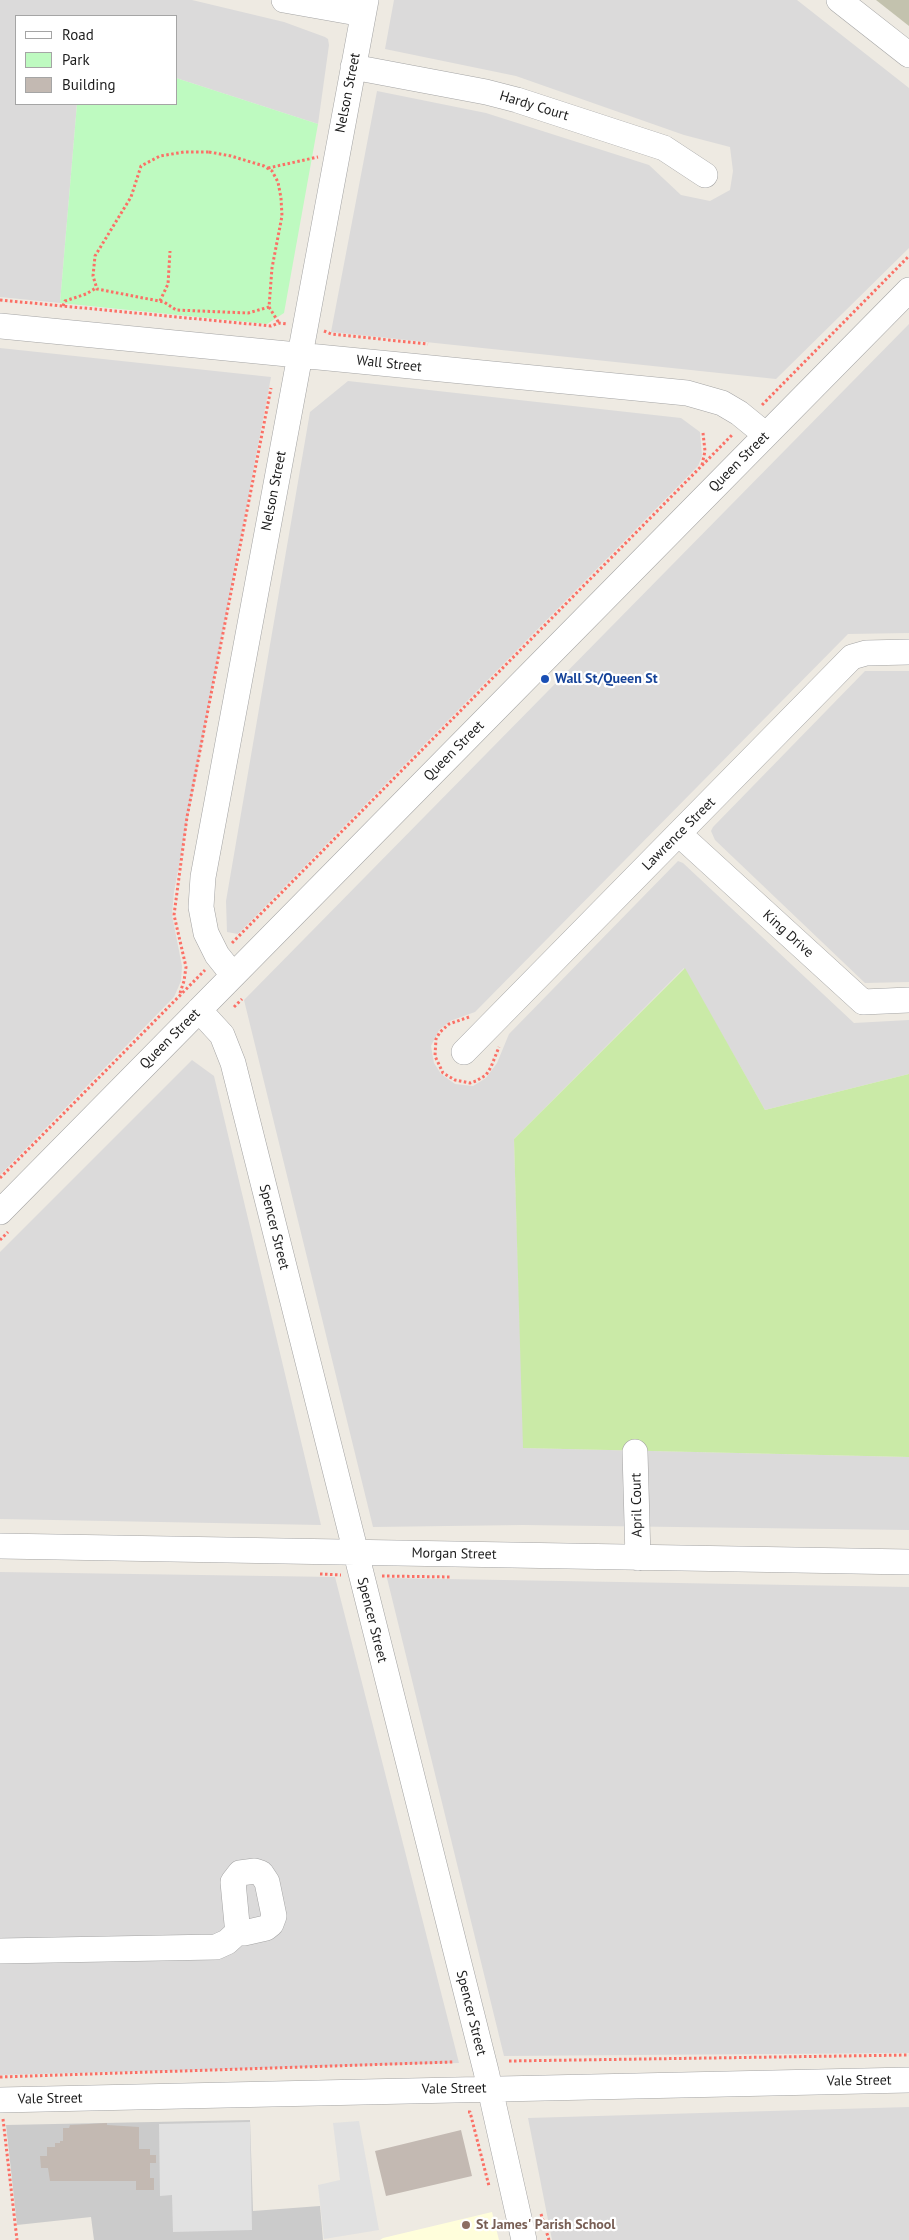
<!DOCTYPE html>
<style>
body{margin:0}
#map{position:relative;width:909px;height:2240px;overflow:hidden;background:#eeeae2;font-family:"PT Sans",sans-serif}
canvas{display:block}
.legend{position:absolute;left:15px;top:15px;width:162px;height:90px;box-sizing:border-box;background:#fff;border:1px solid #a5a5a5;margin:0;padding:6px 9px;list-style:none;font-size:15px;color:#1d1d1d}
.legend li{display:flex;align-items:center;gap:10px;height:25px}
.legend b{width:25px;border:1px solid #a5a5a5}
</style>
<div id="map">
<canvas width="909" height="2240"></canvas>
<ul class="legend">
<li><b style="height:6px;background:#fff"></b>Road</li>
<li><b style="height:14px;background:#befac0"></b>Park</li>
<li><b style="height:14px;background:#c3b9b2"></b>Building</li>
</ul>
</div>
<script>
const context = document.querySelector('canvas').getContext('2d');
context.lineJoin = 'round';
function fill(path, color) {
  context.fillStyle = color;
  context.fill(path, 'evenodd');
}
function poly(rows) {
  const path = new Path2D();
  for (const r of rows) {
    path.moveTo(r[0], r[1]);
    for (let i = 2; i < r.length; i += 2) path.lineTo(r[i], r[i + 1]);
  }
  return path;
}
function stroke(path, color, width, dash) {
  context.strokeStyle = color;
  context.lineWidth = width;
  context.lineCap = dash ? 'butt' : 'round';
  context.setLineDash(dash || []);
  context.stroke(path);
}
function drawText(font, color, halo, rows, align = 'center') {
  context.font = font + ' "PT Sans",sans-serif';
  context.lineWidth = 4.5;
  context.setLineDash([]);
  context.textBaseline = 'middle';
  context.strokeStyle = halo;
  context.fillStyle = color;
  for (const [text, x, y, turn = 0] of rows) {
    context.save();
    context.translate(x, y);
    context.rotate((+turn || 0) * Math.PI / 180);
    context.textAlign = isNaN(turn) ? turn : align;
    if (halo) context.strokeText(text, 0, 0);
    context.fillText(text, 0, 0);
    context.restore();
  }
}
fill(poly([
 [0,0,192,0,284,22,325,37,328,39,329,45,318,124,176,78,176,16,16,16,16,104,77,104,60,303,0,297],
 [394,0,797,0,909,88,909,248,776,379,331,332,377,91,486,113,649,165,681,195,710,201,730,190,733,171,730,147,684,135,516,76,385,49],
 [909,324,909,633,848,634,475,1012,450,1021,439,1030,431,1046,434,1063,441,1074,455,1084,473,1086,486,1078,497,1063,509,1034,678,861,683,863,854,1023,909,1020,909,1074,765,1110,684,968,514,1139,524,1448,909,1457,909,1530,523,1525,373,1527,244,1000],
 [0,348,271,377,174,892,172,915,182,966,181,981,174,997,0,1175],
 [348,381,681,418,700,432,702,456,698,466,238,934,227,932,226,901,310,412],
 [865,671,909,671,909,982,865,983,715,840,711,831,713,827],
 [192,1060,214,1076,321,1525,0,1519,0,1252],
 [0,1572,335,1577,459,2063,0,2075],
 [387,1578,909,1587,909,2053,504,2056],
 [909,2107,909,2240,552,2240,528,2118]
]), '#dbdada');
fill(poly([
 [492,2212,499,2240,380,2240,383,2238]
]), '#fffedb');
fill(poly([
 [250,2120,253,2211,320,2206,323,2240,94,2240,91,2217,17,2225,6,2125]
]), '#cbcbcb');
fill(poly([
 [876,0,909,0,909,26]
]), '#c3c2ae');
fill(poly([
 [685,968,765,1110,909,1074,909,1457,523,1448,514,1139]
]), '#caeaa7');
fill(poly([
 [176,78,318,124,284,313,267,324,60,303,77,104,176,104]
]), '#befac0');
fill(poly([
 [359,2121,379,2230,324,2239,318,2185,340,2180,333,2123],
 [250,2122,252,2230,173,2232,172,2195,160,2196,159,2124]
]), '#e1e1e1');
fill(poly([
 [107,2123,107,2125,139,2127,139,2149,150,2149,150,2155,156,2155,156,2163,150,2163,150,2178,154,2178,154,2190,136,2190,136,2181,50,2181,48,2168,41,2168,40,2156,47,2156,47,2147,55,2147,55,2143,60,2143,60,2141,63,2141,63,2128,69,2128,70,2125],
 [461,2130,472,2176,386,2196,375,2151]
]), '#c3b9b2');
const minor = poly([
 [284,0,363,14],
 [839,0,909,55],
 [353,67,486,92,517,100,664,148,705,175],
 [0,326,687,393,722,403,739,413,766,435],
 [679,834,863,1002,909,1000],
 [233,975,217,955,206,933,201,907,203,877,366,0],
 [199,1010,222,1035,233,1063,486,2071,524,2240],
 [464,1052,852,657,866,653,909,652],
 [0,1212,909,290],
 [635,1452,638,1558],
 [0,1546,909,1562],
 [255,1871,261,1873,267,1882,274,1916,271,1924,266,1928,244,1933,240,1930,237,1924,233,1882,240,1873,255,1871],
 [0,1951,216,1947,227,1942,240,1930],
 [0,2100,909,2080]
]);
stroke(minor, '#a4a4a4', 26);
stroke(poly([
 [209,152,231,156,264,166,272,171,278,182,281,198,282,216,272,268,269,307,248,313,176,310,164,302,97,289,93,276,95,256,131,197,141,166,160,156,184,152,209,152],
 [268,168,318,157],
 [0,300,271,326,279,323,287,324],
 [160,301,168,284,170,251],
 [63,306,65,301,86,294,96,288],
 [269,307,279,323],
 [324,331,331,334,428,344],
 [762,405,909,256],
 [702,465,705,451,703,433],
 [232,943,733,434],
 [180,993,184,981,186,967,174,915,187,817,271,388],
 [234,1007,242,999],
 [469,1017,449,1024,440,1032,436,1039,435,1056,443,1073,455,1080,470,1083,476,1081,486,1075,491,1067,499,1047],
 [0,1178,205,970],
 [0,1240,8,1232],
 [320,1574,341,1575],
 [382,1576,451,1577],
 [509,2061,909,2055],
 [0,2077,453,2062],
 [468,2112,470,2112,489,2186],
 [3,2119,17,2240],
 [541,2214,549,2240]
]), '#fb7066', 3, [2.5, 2.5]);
stroke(minor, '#fff', 25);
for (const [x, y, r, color] of [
 [545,679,5,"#1a4fb4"],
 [466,2225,5,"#8d6e63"]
]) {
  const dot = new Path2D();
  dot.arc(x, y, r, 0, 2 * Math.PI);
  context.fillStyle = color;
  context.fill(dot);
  stroke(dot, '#fff', 2);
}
drawText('14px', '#1d1d1d', '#fff', [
 ["Nelson Street",348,93,-79],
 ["Hardy Court",534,106,17],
 ["Wall Street",389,364,6],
 ["Queen Street",739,462,-45],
 ["Nelson Street",274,491,-79],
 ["Queen Street",454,751,-45],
 ["Lawrence Street",679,834,-45],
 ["King Drive",788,934,42],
 ["Queen Street",170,1039,-45],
 ["Spencer Street",274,1227,76],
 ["April Court",637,1505,-91],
 ["Morgan Street",454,1554,1],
 ["Spencer Street",372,1620,76],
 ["Spencer Street",471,2013,76],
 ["Vale Street",859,2081,-1],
 ["Vale Street",454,2089,-1],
 ["Vale Street",50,2099,-1]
]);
drawText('bold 14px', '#164399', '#fff', [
 ["Wall St/Queen St",555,679]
], 'left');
drawText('bold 14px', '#785e54', '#fff', [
 ["St James' Parish School",476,2225]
], 'left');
</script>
